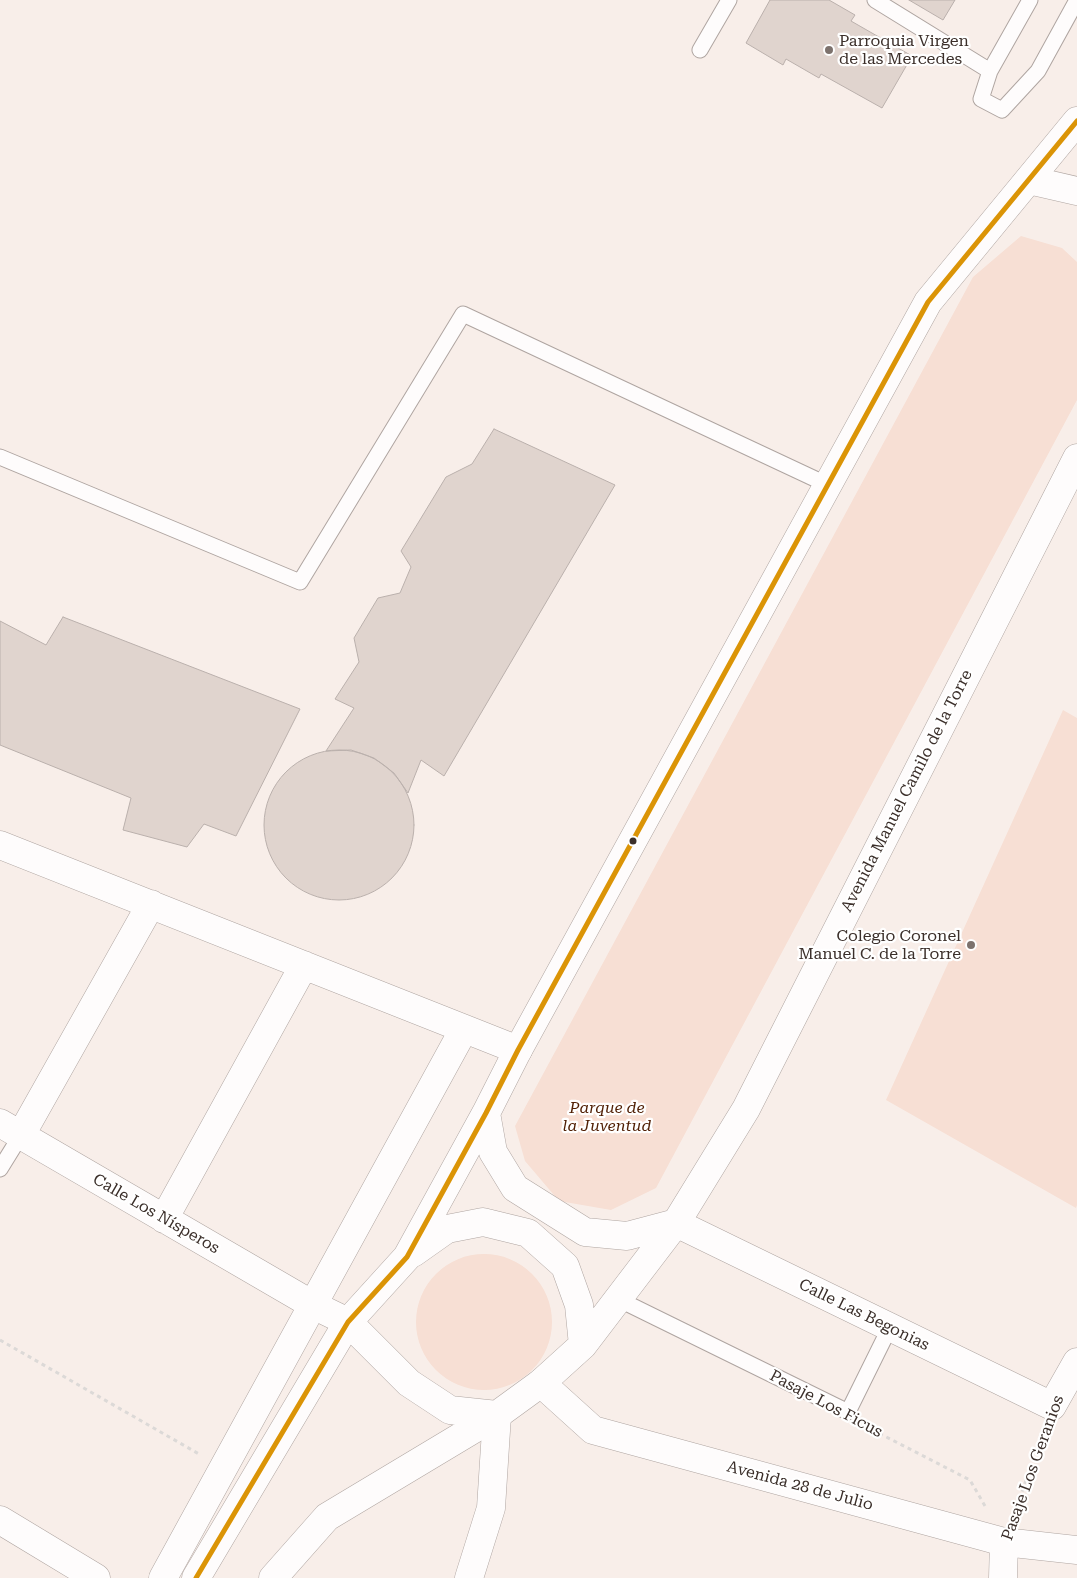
<!DOCTYPE html>
<meta charset="utf-8">
<style>
body{margin:0}
canvas{display:block;background:#f8eee9}
</style>
<canvas width="1077" height="1578"></canvas>
<script>
const context = document.querySelector('canvas').getContext('2d');
context.lineJoin = 'round';
function fill(path, color) {
  context.fillStyle = color;
  context.fill(path, 'evenodd');
}
function poly(rows) {
  const path = new Path2D();
  for (const r of rows) {
    if (r.length === 3) {
      path.moveTo(r[0] + r[2], r[1]);
      path.arc(r[0], r[1], r[2], 0, 2 * Math.PI);
      continue;
    }
    path.moveTo(r[0], r[1]);
    for (let i = 2; i < r.length; i += 2) path.lineTo(r[i], r[i + 1]);
  }
  return path;
}
function stroke(path, color, width, dash) {
  context.strokeStyle = color;
  context.lineWidth = width;
  context.lineCap = dash ? 'butt' : 'round';
  context.setLineDash(dash || []);
  context.stroke(path);
}
function drawText(font, color, halo, rows, align = 'center') {
  context.font = font + ' "Roboto Serif",serif';
  context.lineWidth = 4.5;
  context.setLineDash([]);
  context.textBaseline = 'middle';
  context.strokeStyle = halo;
  context.fillStyle = color;
  for (const [text, x, y, turn = 0] of rows) {
    context.save();
    context.translate(x, y);
    context.rotate((+turn || 0) * Math.PI / 180);
    context.textAlign = isNaN(turn) ? turn : align;
    if (halo) context.strokeText(text, 0, 0);
    context.fillText(text, 0, 0);
    context.restore();
  }
}
fill(poly([
 [1021,236,1062,248,1077,262,1077,400,656,1188,611,1210,559,1201,525,1161,515,1126,973,277],
 [1063,710,1077,718,1077,1205,1076,1208,886,1100],
 [484,1322,68]
]), '#f7dfd4');
const building = poly([
 [770,0,829,0,855,15,851,21,912,56,882,108,821,74,819,78,786,59,783,65,746,43,770,0],
 [909,0,955,0,943,20,909,0],
 [494,429,615,485,444,776,421,760,408,793,394,773,374,758,351,750,326,751,354,708,335,699,359,662,354,638,378,598,400,593,411,567,401,551,446,477,472,464,494,429],
 [63,617,300,709,236,836,204,824,187,847,123,830,131,798,0,745,0,621,46,645,63,617],
 [339,825,75]
]);
fill(building, '#e0d4ce');
stroke(building, '#bab0ac', 1);
const service = poly([
 [875,0,990,71],
 [1030,0,990,71,981,99,1002,110,1038,71,1077,0],
 [700,50,729,0],
 [0,457,300,582,463,314,828,485],
 [0,1169,21,1135],
 [618,1299,848,1412,890,1327]
]);
const minor = poly([
 [1029,180,1077,191],
 [0,845,518,1050],
 [0,1123,313,1305],
 [21,1135,151,904],
 [164,1219,304,965],
 [676,1223,1052,1406,1077,1362],
 [0,1520,96,1578],
 [163,1578,464,1029],
 [1003,1578,1004,1542]
]);
const tertiary = poly([
 [313,1305,348,1322],
 [541,1383,593,1430,1004,1542,1077,1550],
 [469,1578,491,1508,497,1415]
]);
const primary = poly([
 [486,1113,493,1152,515,1188,585,1232,627,1236,676,1223],
 [413,1253,447,1229,483,1222,528,1233,565,1266,579,1305,583,1345],
 [348,1322,409,1383,450,1410,497,1415],
 [196,1578,348,1322,407,1257,486,1113,518,1050,928,302,1077,121],
 [273,1578,327,1517,497,1415,541,1383,583,1345,676,1223,746,1109,1077,458]
]);
stroke(service, '#afa5a1', 17);
stroke(minor, '#afa5a1', 29);
stroke(tertiary, '#afa5a1', 29);
stroke(primary, '#afa5a1', 29);
stroke(poly([
 [0,1340,199,1454],
 [865,1426,970,1480,985,1506],
 [1014,1514,1043,1433]
]), '#dcd9d7', 3, [4, 4]);
stroke(service, '#fefcfc', 15);
stroke(minor, '#fefcfc', 28);
stroke(tertiary, '#fefcfc', 28);
stroke(primary, '#fefcfc', 28);
stroke(poly([
 [196,1578,348,1322,407,1257,486,1113,518,1050,928,302,1077,121]
]), '#db9406', 5);
for (const [x, y, r, color] of [
 [829,50,5,"#7d726d"],
 [633,841,4.5,"#3b2f2a"],
 [971,945,5,"#7d726d"]
]) {
  const dot = new Path2D();
  dot.arc(x, y, r, 0, 2 * Math.PI);
  context.fillStyle = color;
  context.fill(dot);
  stroke(dot, '#fff', 2);
}
drawText('16px', '#3b2f2a', '#fff', [
 ["Parroquia Virgen",839,41],
 ["de las Mercedes",839,59],
 ["Colegio Coronel",961,936,"right"],
 ["Manuel C. de la Torre",961,954,"right"]
], 'left');
drawText('16px', '#3b2f2a', '#fff', [
 ["Avenida Manuel Camilo de la Torre",907,791,-63],
 ["Calle Los Nísperos",156,1214,30],
 ["Calle Las Begonias",864,1315,26],
 ["Pasaje Los Ficus",826,1404,28],
 ["Pasaje Los Geranios",1033,1468,-70],
 ["Avenida 28 de Julio",800,1486,15]
]);
drawText('italic 16px', '#501f04', '#fff', [
 ["Parque de",607,1108],
 ["la Juventud",607,1126]
]);
</script>
